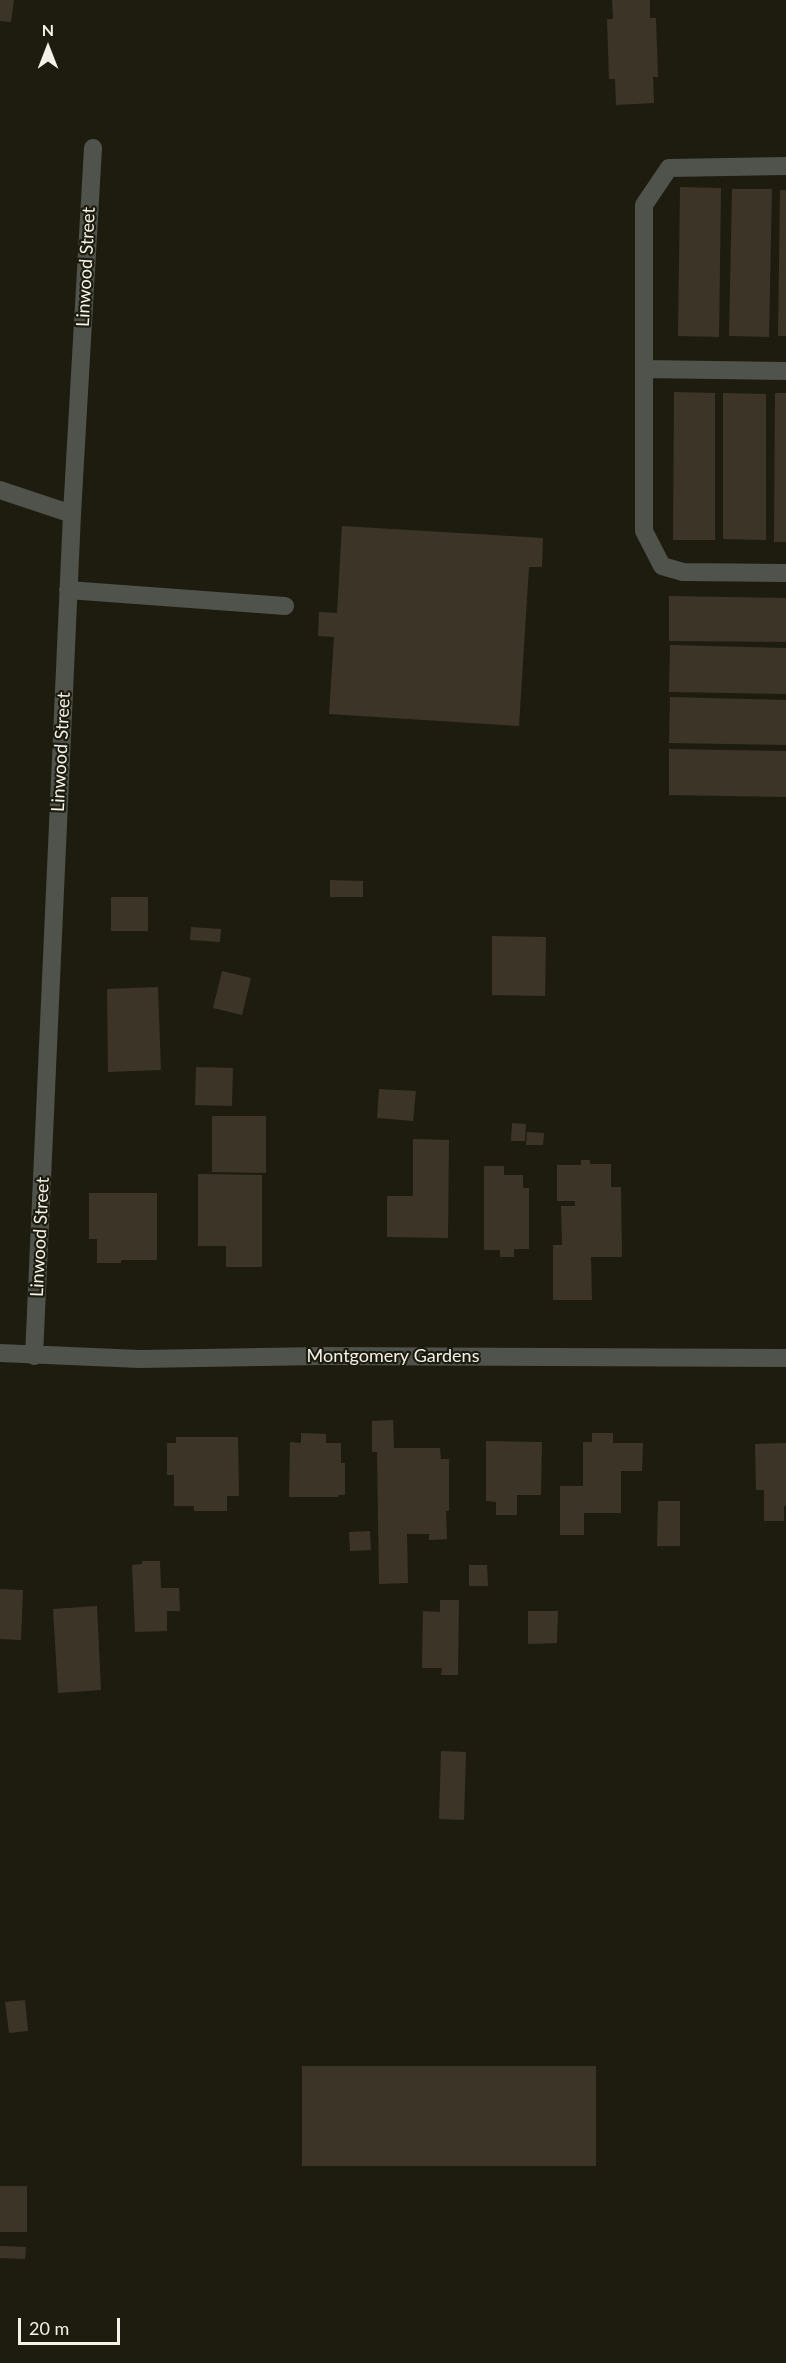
<!DOCTYPE html>
<style>
body{margin:0}
#map{position:relative;width:786px;height:2363px;overflow:hidden;background:#1e1c0f;font-family:Lato,sans-serif}
canvas{display:block}
.north{position:absolute;left:18px;top:18px;width:60px;height:60px;-webkit-text-stroke:4px #1e1c0f;paint-order:stroke;rotate:0deg;font-size:16px;font-weight:700;line-height:24px;text-align:center;color:#f3f2e9}
.north::after{content:'';display:block;margin:auto;width:21px;height:27px;background:#f3f2e9;clip-path:polygon(50% 0,100% 100%,50% 72%,0 100%)}
.scale{position:absolute;left:18px;top:2318px;width:102px;height:27px;box-sizing:border-box;border:3px solid #f3f2e9;border-top:0;padding-left:8px;font-size:18px;line-height:21px;white-space:nowrap;color:#f3f2e9;-webkit-text-stroke:4px #1e1c0f;paint-order:stroke}
</style>
<div id="map">
<canvas width="786" height="2363"></canvas>
<div class="north">N</div>
<div class="scale">20 m</div>
</div>
<script>
const context = document.querySelector('canvas').getContext('2d');
context.lineJoin = 'round';
function fill(path, color) {
  context.fillStyle = color;
  context.fill(path, 'evenodd');
}
function poly(rows) {
  const path = new Path2D();
  for (const r of rows) {
    path.moveTo(r[0], r[1]);
    for (let i = 2; i < r.length; i += 2) path.lineTo(r[i], r[i + 1]);
  }
  return path;
}
function stroke(path, color, width, dash) {
  context.strokeStyle = color;
  context.lineWidth = width;
  context.lineCap = dash ? 'butt' : 'round';
  context.setLineDash(dash || []);
  context.stroke(path);
}
function drawText(font, color, halo, rows, align = 'center') {
  context.font = font + ' Lato,sans-serif';
  context.lineWidth = 4.5;
  context.setLineDash([]);
  context.textBaseline = 'middle';
  context.strokeStyle = halo;
  context.fillStyle = color;
  for (const [text, x, y, turn = 0] of rows) {
    context.save();
    context.translate(x, y);
    context.rotate((+turn || 0) * Math.PI / 180);
    context.textAlign = isNaN(turn) ? turn : align;
    if (halo) context.strokeText(text, 0, 0);
    context.fillText(text, 0, 0);
    context.restore();
  }
}
fill(poly([
 [0,0,14,0,11,22,0,21],
 [612,0,650,0,650,18,656,18,658,77,653,77,654,103,616,105,615,79,609,79,607,19,613,19],
 [680,187,721,188,719,337,678,336],
 [732,189,772,189,769,337,729,336],
 [780,190,786,190,786,336,778,336],
 [674,392,715,393,715,540,673,540],
 [723,393,766,394,766,540,723,539],
 [775,393,786,393,786,542,774,542],
 [342,526,543,538,542,567,529,567,519,726,329,714,334,637,318,636,319,612,337,613],
 [669,596,786,598,786,642,669,641],
 [670,645,786,648,786,694,669,692],
 [670,697,786,700,786,745,669,743],
 [669,749,786,751,786,797,669,795],
 [330,880,363,881,363,897,330,897],
 [111,897,148,897,148,931,111,931],
 [191,927,221,929,220,942,190,940],
 [492,936,546,937,545,996,492,995],
 [222,971,251,978,242,1015,213,1008],
 [158,987,161,1070,108,1072,107,989],
 [196,1067,233,1068,232,1106,195,1105],
 [379,1089,416,1091,413,1121,377,1118],
 [212,1116,266,1116,266,1173,212,1172],
 [512,1123,526,1124,525,1141,511,1141],
 [527,1132,544,1133,543,1145,526,1145],
 [413,1139,449,1140,448,1238,387,1237,387,1196,413,1196],
 [581,1160,590,1160,590,1164,611,1164,611,1187,621,1187,622,1257,591,1257,592,1300,553,1300,553,1245,562,1245,561,1206,575,1206,575,1201,557,1201,557,1165,581,1165],
 [484,1166,504,1166,504,1175,523,1175,523,1188,529,1188,529,1249,514,1249,514,1257,500,1257,500,1250,484,1250],
 [198,1174,262,1175,262,1267,226,1267,226,1246,198,1246],
 [89,1193,157,1193,157,1260,121,1260,121,1263,97,1263,97,1239,89,1239],
 [393,1420,394,1448,440,1448,441,1459,449,1459,449,1511,446,1511,447,1539,429,1540,429,1534,407,1534,408,1583,379,1584,377,1452,372,1452,372,1421],
 [301,1433,326,1434,326,1443,341,1443,341,1463,345,1463,345,1495,338,1495,338,1497,289,1497,290,1442,301,1443],
 [592,1433,613,1433,613,1443,643,1443,642,1471,621,1471,621,1513,584,1513,584,1535,560,1535,560,1486,583,1486,583,1442,592,1442],
 [176,1437,238,1437,239,1496,227,1496,227,1511,194,1511,194,1506,174,1506,174,1475,167,1475,167,1443,176,1443],
 [486,1441,542,1442,541,1495,517,1495,517,1515,496,1515,496,1502,486,1501],
 [786,1443,786,1506,784,1506,784,1521,764,1521,764,1490,756,1490,755,1444],
 [658,1501,680,1501,680,1546,657,1546],
 [370,1531,371,1550,350,1551,349,1532],
 [142,1561,160,1561,161,1588,179,1588,180,1611,167,1611,167,1631,135,1632,132,1565,142,1564],
 [469,1565,487,1565,488,1586,469,1586],
 [0,1589,23,1590,21,1640,0,1639],
 [440,1600,459,1600,458,1675,441,1675,442,1668,422,1668,423,1611,440,1612],
 [97,1606,101,1690,58,1693,53,1609],
 [528,1611,558,1611,557,1643,528,1644],
 [441,1751,466,1752,464,1820,439,1819],
 [25,2000,28,2031,9,2033,5,2002],
 [302,2066,596,2066,596,2166,302,2166],
 [0,2186,27,2186,27,2232,0,2232],
 [0,2246,26,2247,25,2259,0,2258]
]), '#3d3428');
stroke(poly([
 [786,166,669,168,644,205,644,531,662,566,683,572,786,573],
 [644,369,786,371],
 [0,490,72,514],
 [68,590,285,606],
 [0,1353,140,1359,321,1356,786,1358],
 [34,1356,72,514,93,148]
]), '#4f534c', 18);
drawText('18px', '#f3f2e9', '#1e1c0f', [
 ["Linwood Street",86,267,-87],
 ["Linwood Street",61,752,-87],
 ["Linwood Street",40,1237,-87],
 ["Montgomery Gardens",393,1356]
]);
</script>
